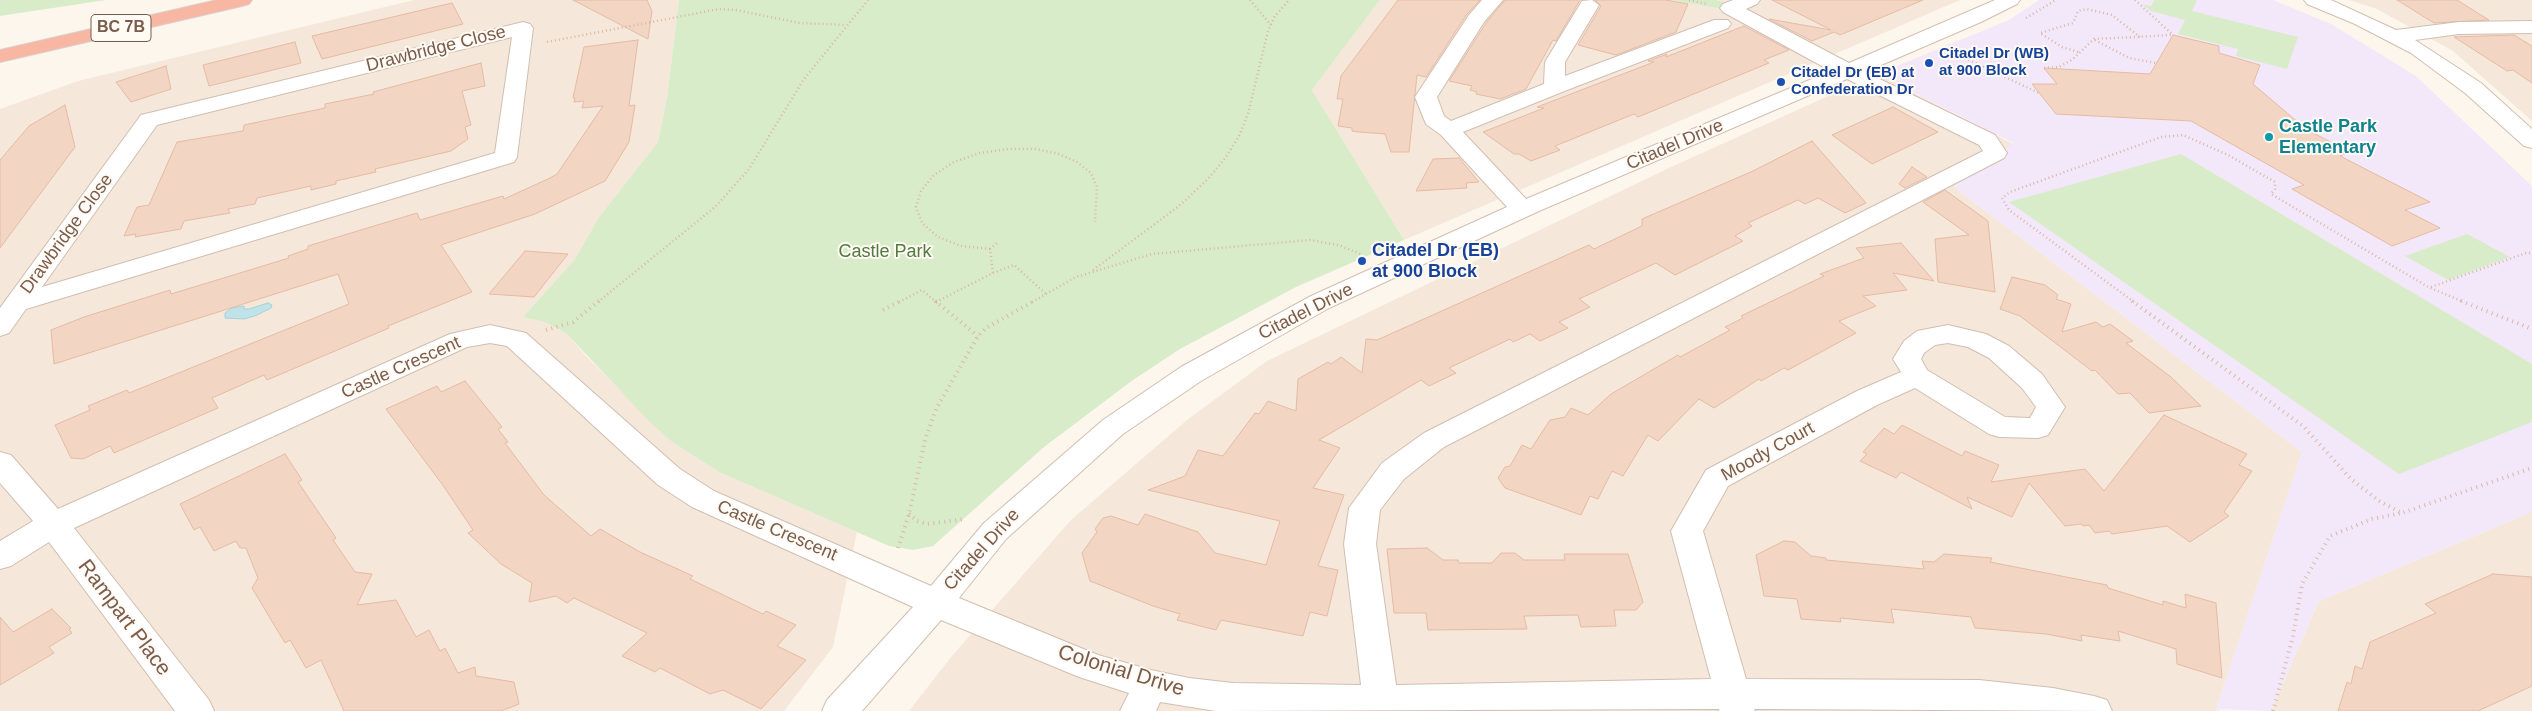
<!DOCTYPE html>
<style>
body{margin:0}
canvas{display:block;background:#fdf6ec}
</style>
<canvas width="2532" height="711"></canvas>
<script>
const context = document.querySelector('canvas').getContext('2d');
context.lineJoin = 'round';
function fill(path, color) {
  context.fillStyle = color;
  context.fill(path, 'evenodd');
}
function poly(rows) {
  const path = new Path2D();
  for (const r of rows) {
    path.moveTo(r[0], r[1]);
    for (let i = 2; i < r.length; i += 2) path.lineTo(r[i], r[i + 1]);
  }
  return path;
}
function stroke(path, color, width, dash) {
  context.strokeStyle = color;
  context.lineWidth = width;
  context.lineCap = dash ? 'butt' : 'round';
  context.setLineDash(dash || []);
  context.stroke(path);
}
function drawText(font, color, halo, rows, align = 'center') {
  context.font = font + ' Arial,sans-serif';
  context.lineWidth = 4;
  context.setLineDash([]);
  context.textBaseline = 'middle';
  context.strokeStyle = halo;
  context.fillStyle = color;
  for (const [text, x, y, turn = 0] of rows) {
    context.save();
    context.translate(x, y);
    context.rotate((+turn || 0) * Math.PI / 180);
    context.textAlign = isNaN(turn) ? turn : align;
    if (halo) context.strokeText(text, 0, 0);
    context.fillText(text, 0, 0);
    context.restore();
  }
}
fill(poly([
 [414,0,679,0,667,98,658,142,599,217,575,259,523,317,545,322,566,333,586,356,672,442,719,472,857,532,833,647,784,711,0,711,0,109,78,81],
 [1380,0,1671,0,1721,9,1724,2,1716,0,1960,0,1404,240,1312,90],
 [2349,0,2532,0,2532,121,2453,51,2377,9],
 [1877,74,2013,144,1954,187,2302,452,2216,709,2221,711,909,711,951,657,1071,520,1187,420,1267,361,1671,167],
 [2532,512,2532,711,2271,711,2319,601]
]), '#f5e8da');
fill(poly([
 [2039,0,2273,0,2331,24,2416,76,2532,186,2532,512,2319,601,2271,711,2216,709,2302,452,1954,187,2013,143,1877,74,2009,20]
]), '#f3e8fa');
fill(poly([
 [0,0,106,0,0,16],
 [679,0,1380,0,1312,90,1404,240,1296,287,1180,349,1133,380,1044,447,933,546,913,550,889,546,719,472,672,442,647,419,566,333,545,322,523,317,575,259,599,217,658,142,667,98],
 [1671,0,1716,0,1724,2,1722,9],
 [2154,0,2197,0,2192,11,2298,37,2287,69,2236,56,2238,49,2178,34,2185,20,2151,11,2142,4,2151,6],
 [2181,154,2532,364,2532,422,2399,474,2009,202],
 [2467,234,2510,257,2448,280,2405,256]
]), '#d8ecc9');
const water = poly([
 [268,303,272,305,271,308,257,315,245,319,225,318,225,313,232,308,244,306,244,309,249,309,268,303]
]);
fill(water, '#bfe3e8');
stroke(water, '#a5d3da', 1);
const building = poly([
 [573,0,647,0,652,11,648,39,573,0],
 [1398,0,1480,0,1467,14,1426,77,1417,75,1409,152,1391,152,1385,134,1359,132,1352,131,1352,128,1338,126,1343,99,1337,99,1341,76,1398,0],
 [1505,0,1580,0,1556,41,1553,40,1526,89,1500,99,1476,94,1477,92,1470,90,1472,86,1449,81,1486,23,1505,0],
 [1595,0,1666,0,1688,4,1676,32,1616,55,1578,45,1601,6,1595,0],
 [1772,0,1923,0,1840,35,1834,32,1812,41,1769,19,1831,30,1772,0],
 [2397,0,2457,0,2489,20,2434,23,2397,0],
 [452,3,463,24,322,59,312,36,452,3],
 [1744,26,1789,50,1764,60,1769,63,1638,117,1634,114,1555,146,1560,150,1531,161,1519,154,1514,154,1483,132,1544,108,1537,107,1654,62,1648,61,1667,54,1666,57,1744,26],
 [2173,35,2219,46,2219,53,2260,65,2253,84,2307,130,2351,152,2340,156,2430,202,2405,210,2440,228,2392,246,2292,189,2304,185,2191,121,2056,114,2032,84,2057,84,2044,68,2150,74,2173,35],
 [2514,35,2532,46,2532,83,2513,70,2507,71,2454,37,2514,35],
 [638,40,629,106,635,105,629,142,605,181,535,214,441,245,472,292,388,326,389,328,267,380,264,375,212,398,218,408,114,453,110,446,83,459,71,458,55,425,90,410,88,406,127,390,129,393,349,304,338,274,54,364,51,330,84,317,170,290,171,294,289,258,288,256,308,249,308,246,417,213,420,220,503,196,504,199,550,178,557,174,603,106,582,108,584,101,574,102,575,98,573,98,584,47,638,40],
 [295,42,301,63,209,86,203,65,295,42],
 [481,63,485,86,462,91,471,125,465,127,468,139,451,151,375,169,376,172,336,181,336,184,311,190,311,186,257,198,255,204,228,209,230,213,184,221,181,229,135,237,136,234,124,236,137,207,149,205,177,142,243,131,244,125,325,108,325,104,374,94,373,92,481,63],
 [166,66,171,89,131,102,116,82,166,66],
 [65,105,75,147,0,248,0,160,29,126,65,105],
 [1893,107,1938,132,1872,164,1832,135,1893,107],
 [1812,141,1866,203,1845,213,1818,198,1805,204,1798,200,1748,223,1752,226,1735,236,1743,241,1675,275,1656,263,1579,299,1590,307,1559,322,1568,328,1540,341,1530,334,1513,342,1510,339,1449,368,1456,373,1429,386,1421,380,1319,440,1340,448,1313,488,1344,495,1318,566,1338,570,1327,616,1310,612,1303,636,1221,620,1216,630,1177,620,1180,614,1153,606,1090,581,1082,553,1097,532,1095,529,1103,518,1111,516,1138,525,1145,514,1198,532,1215,553,1266,565,1280,521,1148,490,1185,476,1198,450,1223,456,1255,413,1259,414,1268,401,1296,411,1298,379,1328,362,1331,364,1341,357,1362,373,1366,339,1377,340,1589,245,1594,249,1642,226,1642,219,1753,171,1812,141],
 [1459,158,1479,182,1466,183,1467,188,1416,191,1433,159,1459,158],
 [1912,167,1927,177,1905,188,1899,184,1912,167],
 [1945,190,1988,221,1995,292,1938,282,1935,239,1969,235,1923,202,1945,190],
 [1901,243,1934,281,1893,273,1907,290,1863,296,1876,306,1839,321,1856,333,1788,370,1784,368,1761,381,1759,379,1714,408,1699,399,1658,441,1648,435,1623,476,1612,471,1598,499,1590,496,1581,515,1505,488,1498,478,1505,467,1510,466,1522,445,1531,449,1550,420,1565,417,1571,408,1588,415,1611,394,1678,355,1680,357,1730,330,1725,327,1743,318,1741,316,1824,276,1820,274,1864,258,1856,248,1901,243],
 [525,251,568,254,534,297,489,294,525,251],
 [2012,277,2045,285,2058,295,2056,299,2071,304,2062,332,2096,322,2103,327,2110,324,2133,341,2126,343,2171,377,2201,406,2149,413,2130,393,2118,394,2095,370,2092,371,2020,316,2000,309,2012,277],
 [465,381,502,427,498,429,508,442,505,443,544,495,591,536,600,529,640,552,693,576,690,579,763,614,766,611,796,625,777,646,806,660,761,709,723,690,710,694,660,668,655,672,622,656,647,633,574,598,567,603,556,596,529,602,532,583,501,564,468,533,473,530,442,484,386,409,437,386,441,392,465,381],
 [2164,415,2247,454,2239,465,2252,471,2224,512,2229,516,2190,542,2167,526,2112,534,2109,531,2095,533,2089,525,2083,526,2081,524,2065,526,2029,483,2012,517,1967,497,1972,509,1901,472,1896,478,1860,461,1867,454,1863,452,1884,428,1894,434,1902,425,1962,456,1965,451,1999,465,1991,482,2085,469,2104,491,2164,415],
 [285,454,302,480,298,482,336,538,333,540,355,572,372,574,357,605,396,600,416,637,429,630,440,651,445,648,458,673,475,667,476,676,514,682,519,704,501,711,344,711,321,660,306,668,290,640,285,643,252,588,258,578,246,548,240,548,236,541,214,551,200,527,194,530,180,504,285,454],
 [1784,541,1795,542,1811,556,1826,558,1826,560,1924,569,1922,561,1934,562,1944,554,1992,558,1990,562,2107,585,2108,588,2163,605,2163,601,2186,608,2185,594,2216,603,2222,678,2177,664,2176,649,2118,631,2120,641,2081,635,2082,641,2046,634,1975,628,1971,617,1891,609,1894,623,1840,618,1841,622,1801,619,1797,599,1764,596,1756,555,1784,541],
 [1427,548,1443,560,1458,560,1459,563,1492,563,1501,553,1515,553,1524,560,1565,560,1564,554,1628,554,1643,602,1636,610,1614,610,1616,626,1581,627,1578,615,1524,616,1527,629,1428,630,1426,613,1394,613,1387,549,1427,548],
 [2493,574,2532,577,2532,686,2478,711,2338,711,2347,682,2351,684,2355,666,2362,669,2370,642,2436,613,2425,604,2493,574],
 [52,609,71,628,69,629,72,633,49,647,54,653,0,685,0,617,13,632,52,609]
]);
fill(building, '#f3d5c3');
stroke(building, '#e6bba3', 1);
const minor = poly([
 [1482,0,1503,0,1484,22,1437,97,1444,116,1451,121,1544,84,1545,62,1582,1,1592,0,1599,5,1565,62,1565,76,1714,20,1728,20,1731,24,1728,28,1562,92,1463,132,1526,199,1831,71,1723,12,1720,8,1723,4,1733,0,1760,0,1757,4,1746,9,1849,63,1995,0,2020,0,2017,4,1981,22,1865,72,1995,135,2007,153,2004,158,1444,447,1404,479,1380,510,1376,544,1396,685,1711,679,1671,531,1706,470,1857,391,1901,372,1893,359,1904,341,1917,331,1948,325,1986,334,2009,346,2042,374,2065,407,2048,435,2038,438,1999,437,1989,434,1915,388,1877,405,1728,486,1703,531,1746,679,1979,680,2053,688,2094,696,2107,700,2112,711,1754,709,1755,711,1719,711,1719,709,1216,711,1160,702,1156,711,1120,711,1129,693,1079,677,941,620,862,711,822,711,827,700,913,607,692,507,658,485,507,346,490,343,467,347,74,528,209,700,214,711,175,711,49,542,11,566,0,569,0,541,33,521,0,483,0,452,11,455,58,509,450,334,490,325,526,333,680,469,714,491,931,586,984,523,1103,420,1181,367,1311,296,1507,207,1441,135,1426,124,1415,97,1469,15,1482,0],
 [1847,79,1979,145,1983,151,1424,433,1382,463,1349,508,1344,544,1361,685,1233,683,1189,678,1151,670,1098,655,959,598,1006,539,1123,434,1201,381,1329,308,1539,211,1847,79],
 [1948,343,1968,347,1989,358,2022,388,2036,407,2030,418,2005,417,1927,370,1921,359,1924,353,1935,345,1948,343],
 [2304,0,2331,0,2396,30,2459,22,2532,21,2532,33,2459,34,2415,40,2481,83,2532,129,2532,148,2524,146,2465,93,2411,53,2355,24,2307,4,2304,0],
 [523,22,530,24,533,28,517,157,514,162,26,309,9,333,0,336,0,308,141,115,523,22],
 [512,37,495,153,42,287,157,125,512,37]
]);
const highway = poly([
 [217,0,252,0,249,4,242,6,0,62,0,50,217,0]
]);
stroke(minor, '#d1beb0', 2);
stroke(highway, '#dad1cd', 2);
stroke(poly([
 [1250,0,1271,25],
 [1689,0,1707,4],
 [2135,0,2173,35],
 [2026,18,2056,0],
 [2095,40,2129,58,2156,63],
 [547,42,719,9,736,10,799,23,846,25],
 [2078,52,2062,47,2040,33,2073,23,2078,11,2087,9,2112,15,2140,37],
 [1954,53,2039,93],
 [2044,68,2059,67,2073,59,2094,39,2173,35],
 [990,249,961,246,938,237,922,223,916,207,921,191,934,175,954,162,980,153,1008,149,1036,149,1059,154,1077,162,1091,173,1097,187,1095,222],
 [1093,270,1179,206,1208,179,1226,157,1239,136,1248,114,1268,31,1275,16,1289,0],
 [993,273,1014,265,1046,294],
 [2431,287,2526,253,2532,253],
 [598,302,715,207,749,169,804,79,868,0],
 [899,302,922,290,936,302],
 [936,302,993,273,990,249,997,243],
 [1032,302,1076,277,1152,254,1310,240,1338,245,1363,255],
 [2134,302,2009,210,2002,198,2010,192,2161,137,2183,135,2228,155,2275,182,2275,189,2271,194,2430,288,2464,302]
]), '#d9b8a5', 2.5, [1, 3]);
stroke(poly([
 [935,301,978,336],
 [2132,301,2303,426,2351,479,2379,501,2402,513,2532,468],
 [2461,301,2532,329],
 [936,302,939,301],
 [883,310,901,301],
 [546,330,573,322,599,301],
 [909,514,917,521,927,524,966,519],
 [898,548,909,514,925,440,936,409,978,336,986,328,1034,301],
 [2273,711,2293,636,2302,584,2330,536,2372,519,2402,513]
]), '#d9b8a5', 4, [1, 4.5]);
fill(minor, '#fff');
fill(highway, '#f7b7a3');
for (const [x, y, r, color] of [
 [1929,63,5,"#1a4fb4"],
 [1781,82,5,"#1a4fb4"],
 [2269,137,5,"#0f9aa8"],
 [1362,261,5,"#1a4fb4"]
]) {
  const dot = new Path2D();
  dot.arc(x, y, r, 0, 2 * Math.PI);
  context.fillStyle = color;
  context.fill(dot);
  stroke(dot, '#fffaf3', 2);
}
drawText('bold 15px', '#164399', '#fffaf3', [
 ["Citadel Dr (WB)",1939,54],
 ["at 900 Block",1939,71],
 ["Citadel Dr (EB) at",1791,73],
 ["Confederation Dr",1791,90]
], 'left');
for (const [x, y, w] of [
 [121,28,60]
]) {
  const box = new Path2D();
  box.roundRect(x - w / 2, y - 13.5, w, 27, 4);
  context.fillStyle = '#fffaf3';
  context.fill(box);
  stroke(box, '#7a5c4d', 1);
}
drawText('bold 16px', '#7a5c4d', null, [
 ["BC 7B",121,28]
]);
drawText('18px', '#7a5c4d', '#fffaf3', [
 ["Drawbridge Close",436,49,-14],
 ["Citadel Drive",1675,145,-23],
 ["Drawbridge Close",67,234,-54],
 ["Citadel Drive",1306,312,-27],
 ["Castle Crescent",401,368,-24],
 ["Moody Court",1768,452,-29],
 ["Castle Crescent",777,531,23],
 ["Citadel Drive",982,550,-48]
]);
drawText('bold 18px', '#0d838f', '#fffaf3', [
 ["Castle Park",2279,127],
 ["Elementary",2279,148]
], 'left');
drawText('bold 18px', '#164399', '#fffaf3', [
 ["Citadel Dr (EB)",1372,251],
 ["at 900 Block",1372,272]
], 'left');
drawText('18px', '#537a41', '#fffaf3', [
 ["Castle Park",885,252]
]);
drawText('21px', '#7a5c4d', '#fffaf3', [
 ["Rampart Place",124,618,53],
 ["Colonial Drive",1121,671,17]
]);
</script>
